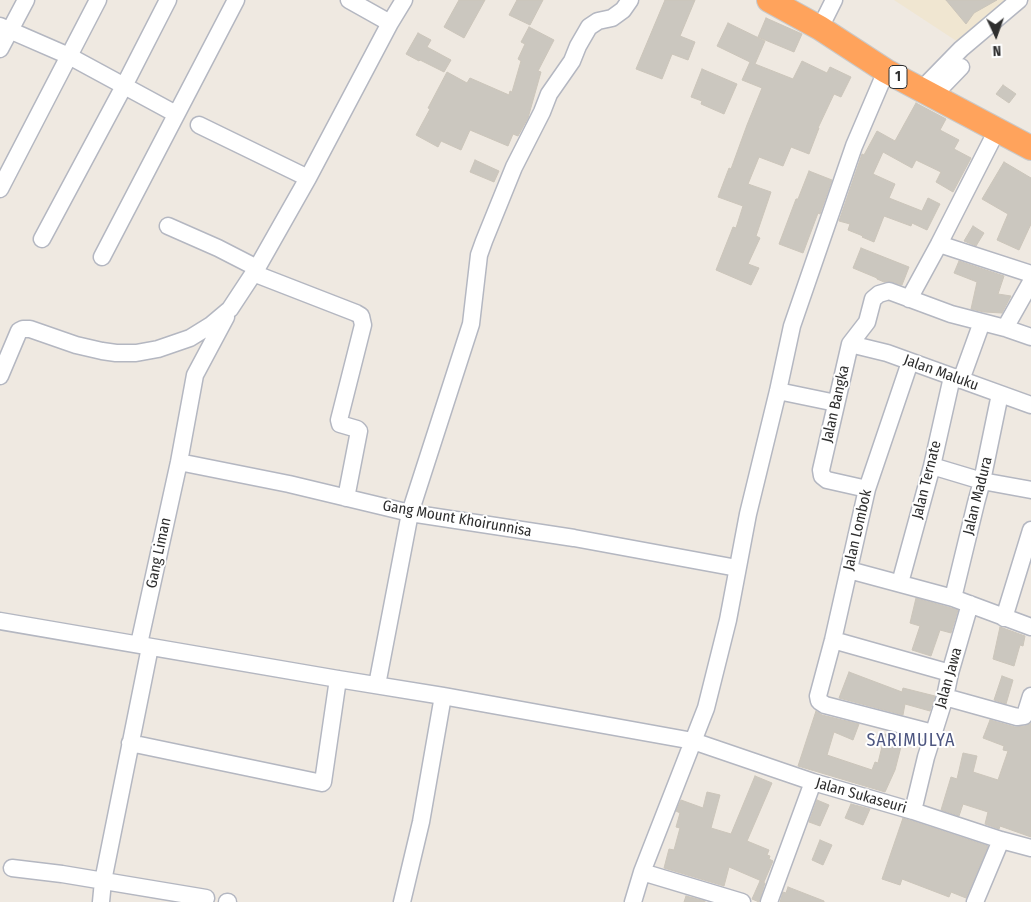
<!DOCTYPE html>
<style>
body{margin:0}
#map{position:relative;width:1031px;height:902px;overflow:hidden;background:#efe9e1;font-family:"Fira Sans Condensed",sans-serif}
canvas{display:block}
.north{position:absolute;left:971px;top:10px;width:50px;height:50px;-webkit-text-stroke:4px #fff;paint-order:stroke;rotate:177deg;font-size:14px;font-weight:700;line-height:20px;text-align:center;color:#2e2e2e}
.north::after{content:'';display:block;margin:auto;width:18px;height:22px;background:#2e2e2e;clip-path:polygon(50% 0,100% 100%,50% 72%,0 100%)}
</style>
<div id="map">
<canvas width="1031" height="902"></canvas>
<div class="north">N</div>
</div>
<script>
const context = document.querySelector('canvas').getContext('2d');
context.lineJoin = 'round';
function fill(path, color) {
  context.fillStyle = color;
  context.fill(path, 'evenodd');
}
function poly(rows) {
  const path = new Path2D();
  for (const r of rows) {
    path.moveTo(r[0], r[1]);
    for (let i = 2; i < r.length; i += 2) path.lineTo(r[i], r[i + 1]);
  }
  return path;
}
function stroke(path, color, width, dash) {
  context.strokeStyle = color;
  context.lineWidth = width;
  context.lineCap = dash ? 'butt' : 'round';
  context.setLineDash(dash || []);
  context.stroke(path);
}
function drawText(font, color, halo, rows, align = 'center') {
  context.font = font + ' "Fira Sans Condensed",sans-serif';
  context.lineWidth = 4;
  context.setLineDash([]);
  context.textBaseline = 'middle';
  context.strokeStyle = halo;
  context.fillStyle = color;
  for (const [text, x, y, turn = 0] of rows) {
    context.save();
    context.translate(x, y);
    context.rotate((+turn || 0) * Math.PI / 180);
    context.textAlign = isNaN(turn) ? turn : align;
    if (halo) context.strokeText(text, 0, 0);
    context.fillText(text, 0, 0);
    context.restore();
  }
}
fill(poly([
 [894,0,1013,0,961,44]
]), '#f0e6d1');
const building = poly([
 [459,0,485,0,464,38,444,27,459,0],
 [517,0,543,0,530,25,509,15,517,0],
 [665,0,695,0,680,36,695,42,688,60,672,54,662,79,636,69,665,0],
 [946,0,997,0,974,13,966,24,946,0],
 [766,18,802,34,794,52,758,37,766,18],
 [728,23,765,41,755,64,793,79,802,61,827,73,830,67,851,77,841,97,834,94,818,128,819,128,809,154,791,147,783,166,759,157,748,184,771,192,756,236,760,238,748,264,759,268,751,285,716,270,733,227,736,228,743,206,718,197,729,168,731,169,747,125,762,88,742,80,750,62,717,46,728,23],
 [529,27,554,40,538,71,541,72,528,118,518,136,513,134,508,146,470,130,461,150,441,141,438,147,416,135,430,109,428,108,447,72,467,83,470,78,509,95,510,91,512,92,521,61,518,59,525,44,521,42,529,27],
 [418,33,431,40,427,47,451,60,444,72,420,60,419,61,406,54,418,33],
 [702,69,737,84,724,114,701,104,702,101,691,97,702,69],
 [1003,85,1016,94,1009,103,996,94,1003,85],
 [916,103,946,119,940,130,959,140,954,149,971,158,953,192,936,182,941,172,916,160,912,168,883,152,873,174,895,184,889,198,922,211,928,198,940,204,927,230,912,223,911,226,884,216,874,242,862,237,863,236,848,230,850,224,839,221,862,154,864,155,877,131,895,141,916,103],
 [475,160,499,171,494,182,470,172,475,160],
 [1004,162,1031,178,1031,224,1019,250,997,240,1008,214,982,199,1004,162],
 [809,171,832,180,820,214,818,213,803,253,779,244,796,199,798,199,809,171],
 [973,226,984,233,976,246,964,241,973,226],
 [861,248,909,267,902,285,892,282,884,282,877,279,877,278,853,268,861,248],
 [959,261,1004,276,998,294,1011,296,1002,313,984,312,971,309,977,282,954,273,959,261],
 [916,598,958,610,951,633,940,630,931,656,912,650,920,626,910,623,916,598],
 [1000,627,1025,636,1023,646,1020,645,1014,666,993,659,1000,627],
 [849,672,902,692,903,688,935,696,930,711,905,704,903,715,839,698,849,672],
 [1002,676,1013,680,1006,704,994,700,1002,676],
 [816,711,822,715,859,724,853,740,834,732,827,755,872,770,875,762,878,763,885,734,903,739,895,770,885,792,798,766,816,711],
 [990,720,1015,727,1025,726,1031,723,1031,837,1000,826,999,829,985,824,988,812,963,804,959,816,941,810,951,777,957,779,963,753,977,756,973,772,998,780,1008,751,1003,750,1004,746,983,738,990,720],
 [755,776,772,783,747,841,769,850,767,855,770,856,769,859,773,861,764,882,729,867,724,886,664,868,669,849,674,850,680,828,676,827,680,813,676,811,681,800,703,808,707,792,720,795,711,828,731,834,755,776],
 [817,800,829,805,820,826,809,822,817,800],
 [851,804,870,809,863,825,845,818,851,804],
 [903,818,988,846,966,898,951,892,949,897,902,879,900,885,882,879,903,818],
 [820,840,832,845,823,865,812,860,820,840],
 [760,881,765,883,759,902,752,899,760,881],
 [788,887,824,901,824,902,780,902,783,892,786,893,788,887],
 [686,896,705,901,705,902,684,902,686,896]
]);
fill(building, '#cbc7bf');
stroke(building, '#cbc5ba', 1);
const minor = poly([
 [349,0,390,23],
 [0,26,69,56,176,114],
 [820,28,834,0],
 [0,49,26,0],
 [922,89,961,49,1019,0],
 [933,96,961,67],
 [199,125,308,178],
 [0,189,98,0],
 [168,226,218,248,257,268],
 [42,239,124,86,168,0],
 [939,244,1031,274],
 [102,257,236,0],
 [253,273,356,313,361,316,363,325,339,420,340,424,357,429,359,431,346,498],
 [909,299,939,244,997,130],
 [1005,328,1031,282],
 [850,344,887,353,1031,405],
 [910,362,867,489,833,640,818,696,819,701,825,705,933,733],
 [0,376,19,331,23,329,30,329,76,345,102,351,116,353,136,353,158,349,190,338,211,325,230,309,257,268,308,178,390,23,404,0],
 [961,380,982,322],
 [778,391,836,403],
 [179,462,289,484,410,513,574,538,737,568],
 [932,466,982,481,1031,490],
 [867,489,827,480,822,476,821,470,850,344,867,322,873,299,879,294,889,291,951,314,1005,328,1031,337],
 [849,570,953,598,1031,627],
 [900,583,932,466,952,377],
 [953,598,976,503,982,481,1000,394],
 [1004,618,1031,530],
 [0,621,338,679,443,696,693,741,813,782,913,811,1001,840,1031,848],
 [833,640,950,673],
 [139,644,179,462,195,375,226,317],
 [377,685,410,513,471,324,479,255,484,241,514,167,542,112,549,94,572,61,578,46,589,27,598,21,612,18,623,10,630,0],
 [945,697,1017,717,1024,716,1026,712,1031,696],
 [130,743,322,783,323,782,338,679],
 [913,811,926,757,945,697,950,673,970,604],
 [12,868,62,874,206,898],
 [642,872,742,902],
 [101,902,103,881,150,647],
 [227,902,228,902],
 [402,902,421,822,443,696],
 [633,902,642,872,706,708,728,620,748,514,778,391,792,326,854,146,886,71],
 [769,902,813,782],
 [975,902,1001,840]
]);
const highway = poly([
 [769,0,820,28,886,71,1031,148]
]);
stroke(minor, '#b4b7c1', 19);
stroke(highway, '#c9c9c9', 26);
stroke(minor, '#fff', 16);
stroke(highway, '#ffa35c', 24);
for (const [x, y, w] of [
 [898,77,18]
]) {
  const box = new Path2D();
  box.roundRect(x - w / 2, y - 11.5, w, 23, 4);
  context.fillStyle = '#fff';
  context.fill(box);
  stroke(box, '#2e2e2e', 1);
}
drawText('bold 14px', '#2e2e2e', null, [
 ["1",898,77]
]);
drawText('15px', '#2e2e2e', '#fff', [
 ["Jalan Maluku",941,373,20],
 ["Jalan Bangka",836,404,-77],
 ["Jalan Ternate",927,480,-76],
 ["Jalan Madura",978,496,-76],
 ["Gang Mount Khoirunnisa",457,519,10],
 ["Jalan Lombok",858,530,-77],
 ["Gang Liman",159,553,-78],
 ["Jalan Jawa",949,678,-74],
 ["Jalan Sukaseuri",861,796,16]
]);
context.letterSpacing = '1px';
drawText('18px', '#4d5680', '#fff', [
 ["SARIMULYA",911,741]
]);
context.letterSpacing = '0px';
</script>
